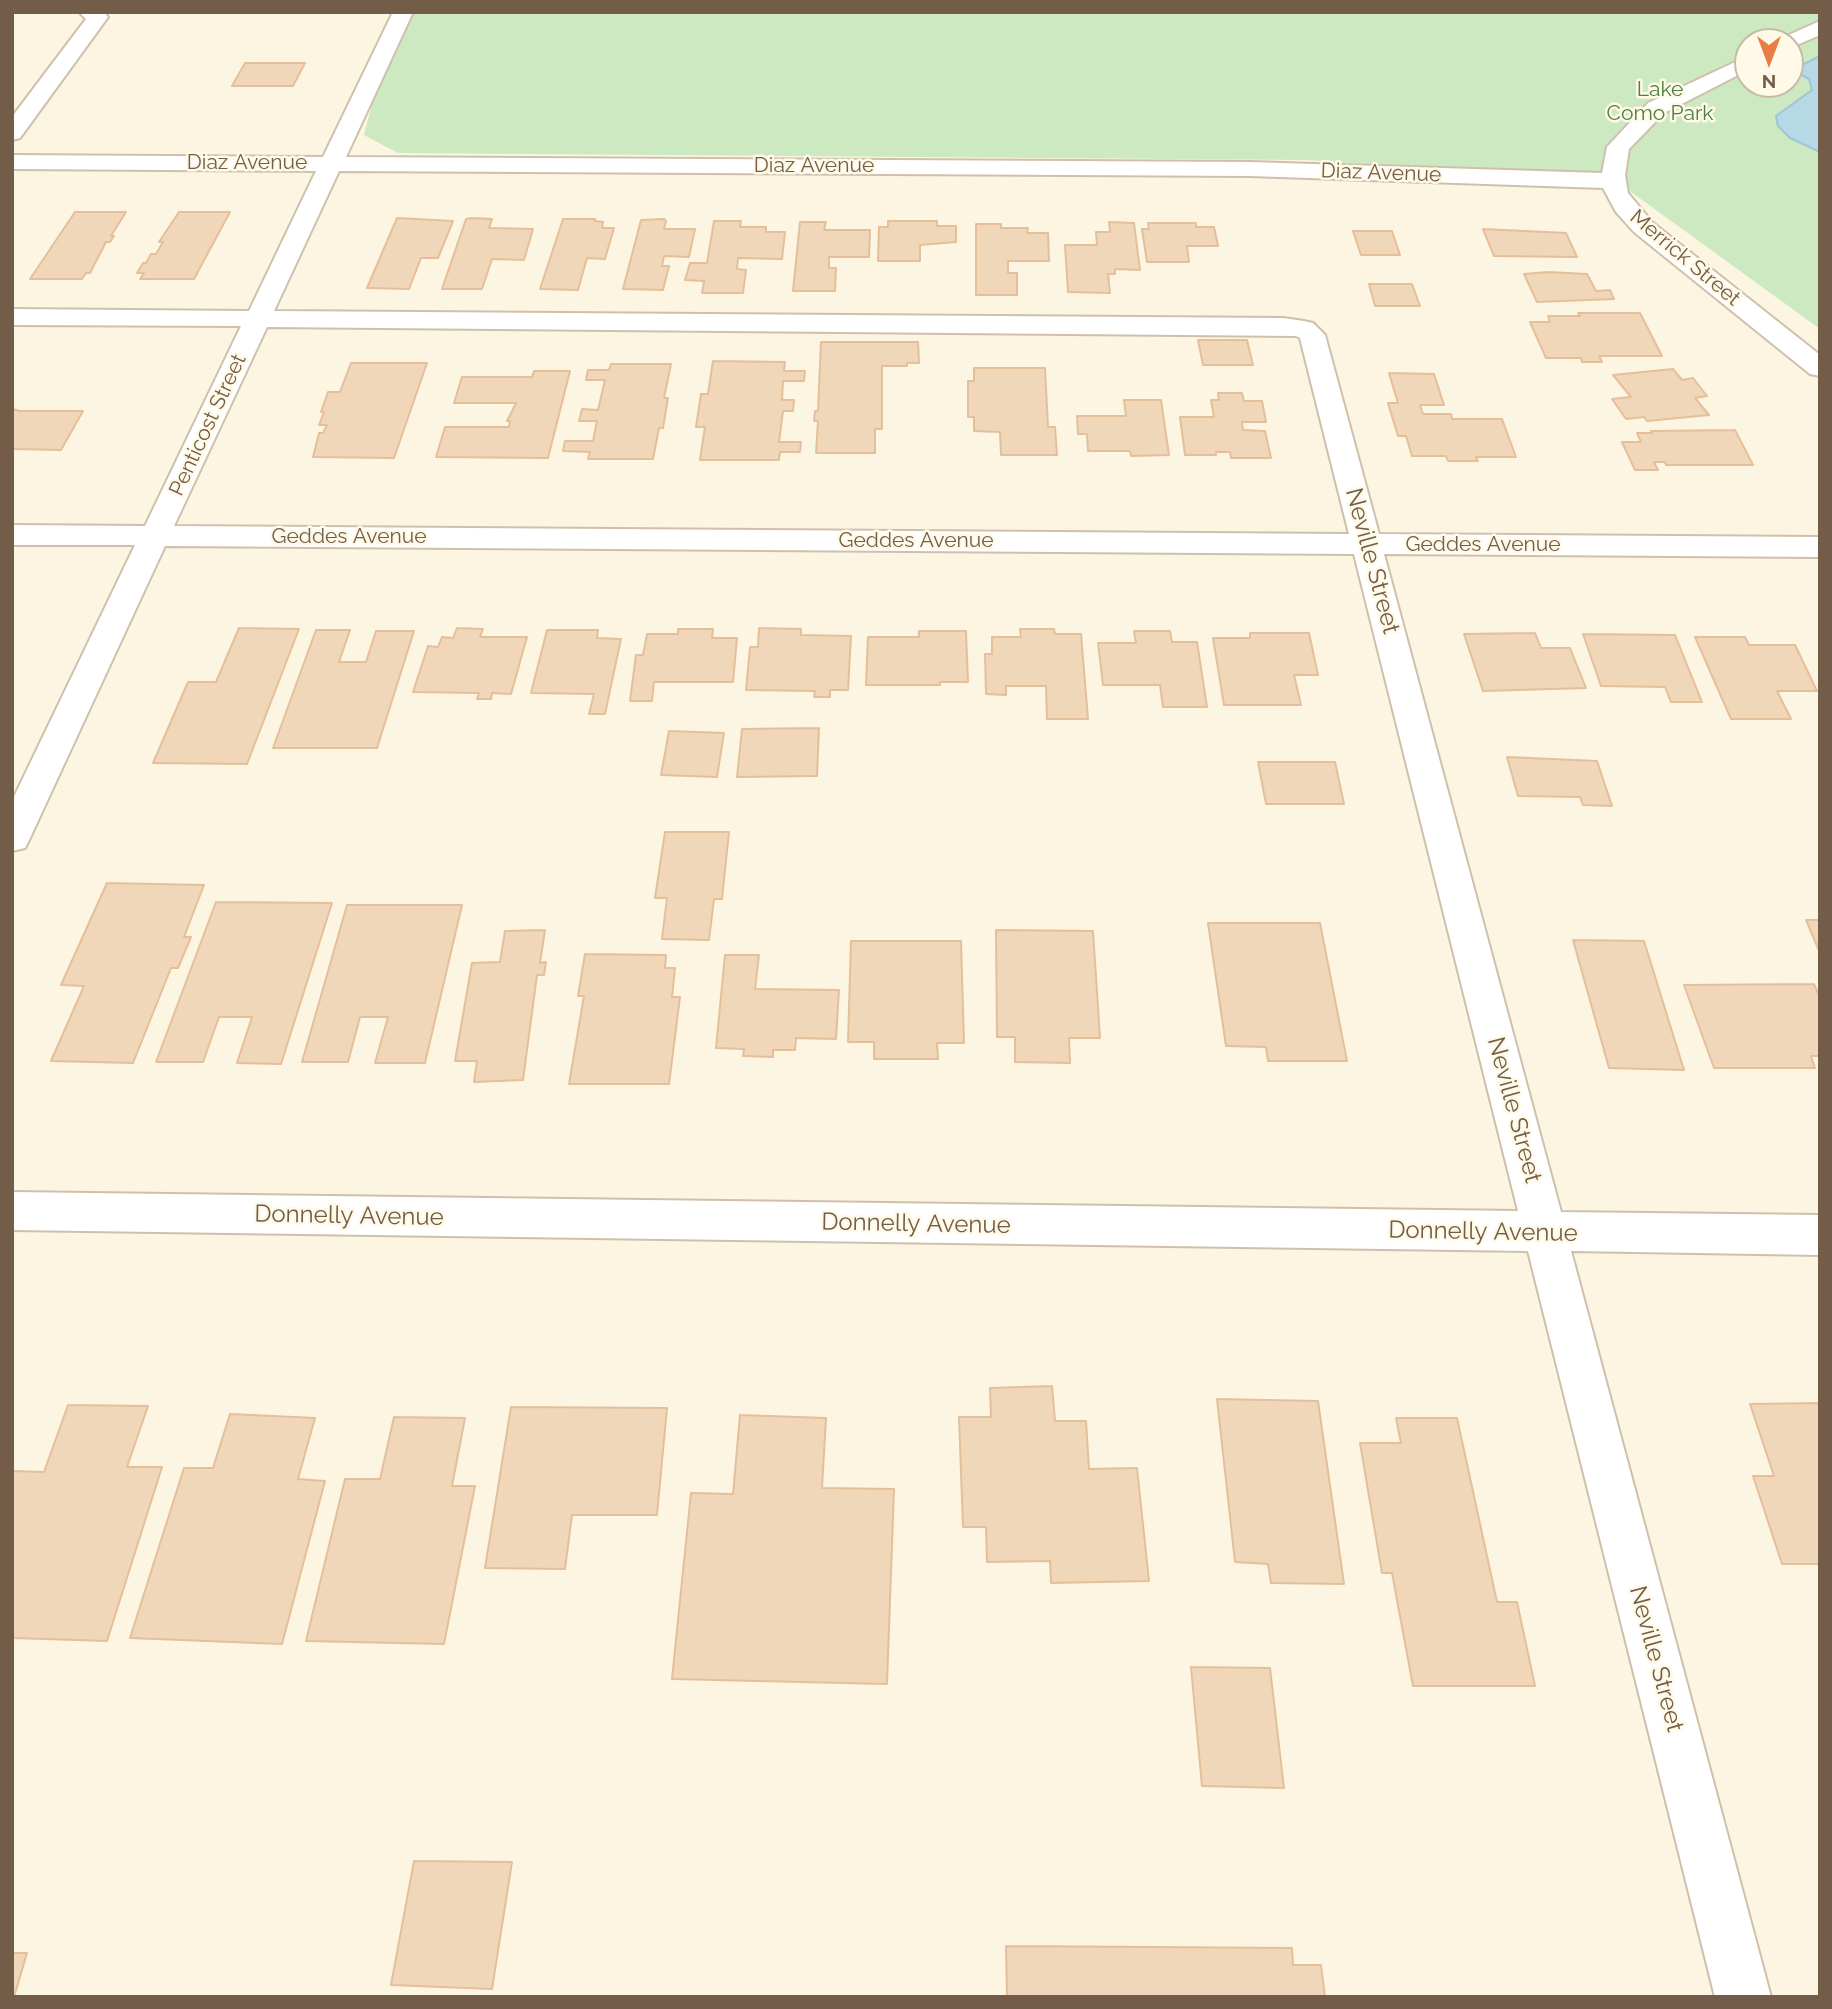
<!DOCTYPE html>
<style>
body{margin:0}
#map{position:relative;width:1832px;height:2009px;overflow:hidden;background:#fcf5e2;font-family:Raleway,sans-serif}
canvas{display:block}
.frame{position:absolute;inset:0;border:14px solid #735d48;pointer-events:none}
.north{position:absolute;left:1734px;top:28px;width:70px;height:70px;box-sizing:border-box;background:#fff9e8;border:2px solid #c7bba8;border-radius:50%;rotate:180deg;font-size:19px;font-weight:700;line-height:28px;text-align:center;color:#735d48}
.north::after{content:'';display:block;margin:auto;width:24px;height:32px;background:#e67e46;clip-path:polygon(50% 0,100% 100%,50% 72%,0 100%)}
</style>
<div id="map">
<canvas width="1832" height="2009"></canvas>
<div class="frame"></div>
<div class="north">N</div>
</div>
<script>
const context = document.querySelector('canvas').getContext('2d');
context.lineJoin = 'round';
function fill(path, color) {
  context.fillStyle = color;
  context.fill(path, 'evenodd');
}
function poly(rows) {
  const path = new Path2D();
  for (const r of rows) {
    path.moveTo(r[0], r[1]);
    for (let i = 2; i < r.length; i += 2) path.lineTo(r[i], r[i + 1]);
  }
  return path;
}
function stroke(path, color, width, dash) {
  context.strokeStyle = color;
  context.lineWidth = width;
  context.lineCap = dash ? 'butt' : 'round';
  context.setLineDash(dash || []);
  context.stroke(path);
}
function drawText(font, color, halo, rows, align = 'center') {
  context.font = font + ' Raleway,sans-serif';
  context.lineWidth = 5;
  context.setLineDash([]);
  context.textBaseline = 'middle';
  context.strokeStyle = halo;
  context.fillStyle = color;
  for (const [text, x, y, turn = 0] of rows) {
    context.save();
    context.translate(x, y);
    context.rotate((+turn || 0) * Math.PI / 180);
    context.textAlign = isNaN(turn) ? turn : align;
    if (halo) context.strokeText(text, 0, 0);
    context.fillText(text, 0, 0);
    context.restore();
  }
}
fill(poly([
 [396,12,1820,12,1820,329,1616,181,1308,160,398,153,364,135],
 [1748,42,1790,42,1790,84,1748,84]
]), '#cce9c1');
const water = poly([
 [1820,56,1820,152,1790,138,1778,126,1776,116,1812,90,1809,79,1792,70,1820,56]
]);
fill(water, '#b7d9e5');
stroke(water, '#9dc7d7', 2);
const building = poly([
 [245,63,305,63,293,86,232,86,245,63],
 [75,212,126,212,111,236,114,236,110,242,106,242,90,273,86,273,82,279,30,279,75,212],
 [179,212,230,212,194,279,140,279,144,273,137,273,143,263,146,263,151,254,156,254,163,242,159,242,179,212],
 [397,218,453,221,438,258,421,258,409,289,367,288,397,218],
 [472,218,492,219,489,228,533,229,524,260,492,259,482,289,442,289,466,219,472,218],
 [563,219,595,219,595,221,603,222,602,228,614,228,605,259,587,258,578,290,540,289,563,219],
 [664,219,666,221,664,229,695,229,689,257,664,256,662,266,669,266,663,290,623,289,641,220,664,219],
 [714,221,741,221,740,227,766,227,766,232,785,232,782,259,738,258,737,269,746,270,743,293,702,293,704,281,685,280,690,263,707,263,714,221],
 [888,221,937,221,937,226,956,226,956,242,920,245,920,261,878,261,879,227,888,227,888,221],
 [800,222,826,222,824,230,870,230,869,257,829,257,829,268,836,268,835,291,793,291,800,222],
 [1109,222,1134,223,1140,270,1115,269,1115,274,1108,274,1110,293,1068,292,1065,245,1097,245,1096,232,1110,232,1109,222],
 [1148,223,1196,223,1196,227,1214,227,1218,246,1187,246,1189,262,1147,262,1142,229,1149,229,1148,223],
 [976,224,1001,224,1001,228,1028,228,1027,233,1048,233,1049,261,1008,261,1008,273,1017,273,1017,295,976,295,976,224],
 [1483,229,1566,233,1577,257,1494,256,1483,229],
 [1353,231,1392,231,1400,255,1361,255,1353,231],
 [1548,272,1587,274,1596,291,1610,290,1614,299,1537,302,1524,274,1548,272],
 [1369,284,1412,284,1420,306,1375,306,1369,284],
 [1578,313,1640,313,1662,356,1599,356,1602,362,1582,362,1581,358,1546,358,1530,322,1550,322,1548,316,1580,316,1578,313],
 [1198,340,1247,340,1253,365,1203,365,1198,340],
 [821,342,918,342,919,363,907,363,907,366,882,366,882,429,875,429,875,453,816,453,818,421,814,421,815,411,818,411,821,342],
 [713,361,785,362,784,371,805,371,804,381,783,381,782,400,794,400,793,411,783,411,779,442,801,442,800,452,780,452,779,460,700,460,705,427,696,427,701,394,708,394,713,361],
 [351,363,427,363,394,458,313,457,319,433,323,433,327,425,319,425,324,412,321,412,328,392,340,392,351,363],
 [611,364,671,364,664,398,668,398,663,428,659,428,653,459,588,459,590,452,563,451,565,441,593,441,597,421,579,421,582,409,598,410,605,380,586,380,588,370,609,370,611,364],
 [974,368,1045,368,1048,427,1055,427,1057,455,1001,455,1000,432,974,431,974,417,968,417,968,381,974,381,974,368],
 [1673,369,1682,380,1693,378,1707,396,1695,398,1709,415,1647,421,1644,417,1626,419,1612,399,1631,397,1613,375,1673,369],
 [534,371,570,371,548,458,436,457,445,427,509,427,510,421,507,421,516,403,454,403,462,377,532,377,534,371],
 [1389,373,1434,374,1444,405,1420,405,1423,414,1451,414,1452,419,1502,419,1516,457,1476,457,1478,461,1448,461,1446,456,1412,456,1406,436,1398,436,1388,403,1398,403,1389,373],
 [1218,393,1242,393,1244,401,1262,401,1266,422,1242,422,1243,430,1265,431,1271,458,1231,458,1230,452,1216,452,1216,455,1185,455,1180,417,1214,417,1211,400,1219,400,1218,393],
 [1124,400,1161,400,1169,455,1131,456,1130,451,1088,451,1087,434,1078,434,1077,416,1126,416,1124,400],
 [12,409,20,411,83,411,61,450,12,449,12,409],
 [1735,430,1753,465,1666,465,1665,462,1654,462,1658,470,1635,470,1622,442,1641,442,1637,433,1652,433,1651,431,1735,430],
 [239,628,299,629,247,764,153,763,188,682,216,682,239,628],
 [457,628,483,629,480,637,527,637,511,694,492,693,491,699,477,699,479,693,413,692,428,646,438,647,442,637,453,638,457,628],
 [759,628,801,629,801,635,851,636,848,690,830,690,830,697,814,697,815,691,746,690,750,647,758,647,759,628],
 [678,629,713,629,712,638,737,638,733,682,654,682,652,701,630,701,636,655,643,655,647,634,678,634,678,629],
 [1020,629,1054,629,1055,634,1081,634,1088,719,1047,719,1046,686,1006,686,1006,695,986,694,985,654,992,654,992,637,1021,637,1020,629],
 [316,630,350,630,339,662,366,662,376,631,414,631,377,748,273,748,316,630],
 [547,630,598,630,597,638,621,639,605,714,589,714,594,694,531,693,547,630],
 [919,631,966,631,968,682,940,682,940,685,866,685,868,637,919,637,919,631],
 [1134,631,1170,631,1172,642,1197,642,1207,707,1163,707,1160,685,1103,685,1098,643,1136,643,1134,631],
 [1250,633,1309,633,1318,675,1294,675,1301,705,1224,705,1213,638,1250,638,1250,633],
 [1535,633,1541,648,1570,648,1586,688,1483,691,1464,634,1535,633],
 [1583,634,1675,635,1702,702,1671,702,1665,687,1601,686,1583,634],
 [1695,637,1745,637,1749,645,1795,645,1817,691,1777,691,1791,719,1731,719,1695,637],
 [819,728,817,776,737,777,742,729,819,728],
 [669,731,724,733,717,777,661,775,669,731],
 [1507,757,1597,761,1612,806,1583,805,1580,797,1518,796,1507,757],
 [1258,762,1335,762,1344,804,1266,804,1258,762],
 [665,832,729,832,722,899,714,899,709,940,662,939,667,898,655,898,665,832],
 [107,883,204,885,184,937,191,937,178,968,171,968,133,1063,51,1061,84,986,61,985,107,883],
 [216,902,332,903,281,1064,237,1063,252,1017,219,1017,203,1062,156,1062,216,902],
 [347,905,462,905,425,1063,375,1063,388,1017,360,1017,348,1062,302,1062,347,905],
 [1806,920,1820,920,1820,953,1806,920],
 [1208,923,1320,923,1347,1061,1268,1061,1266,1047,1226,1046,1208,923],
 [545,930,540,963,546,962,544,975,537,975,523,1080,474,1082,477,1061,455,1061,472,963,500,962,505,931,545,930],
 [996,930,1093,931,1100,1038,1069,1038,1070,1063,1015,1062,1015,1037,997,1037,996,930],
 [1573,940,1644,941,1684,1070,1609,1068,1573,940],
 [851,941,961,941,964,1043,937,1043,938,1059,874,1059,874,1042,848,1042,851,941],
 [585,954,666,955,665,968,675,968,672,997,680,997,669,1084,569,1084,584,996,578,996,585,954],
 [725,955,759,955,755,989,839,990,836,1039,796,1038,795,1050,773,1050,773,1057,743,1056,744,1049,716,1048,725,955],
 [1814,984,1820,998,1820,1056,1811,1056,1815,1068,1714,1068,1684,985,1814,984],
 [1052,1386,1055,1421,1086,1421,1089,1469,1137,1468,1149,1581,1051,1583,1050,1561,987,1562,986,1527,963,1527,959,1417,991,1417,990,1388,1052,1386],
 [1217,1399,1318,1401,1344,1584,1271,1583,1268,1564,1235,1562,1217,1399],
 [1820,1403,1820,1564,1782,1564,1753,1476,1774,1476,1750,1404,1820,1403],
 [68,1405,148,1406,127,1467,162,1467,107,1641,12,1638,12,1471,44,1472,68,1405],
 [511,1407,667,1408,657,1515,572,1515,565,1569,485,1568,511,1407],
 [230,1414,315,1418,298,1479,325,1481,282,1644,130,1638,184,1468,213,1468,230,1414],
 [740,1415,826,1418,822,1488,894,1489,887,1684,672,1679,691,1493,733,1494,740,1415],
 [394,1417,465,1418,452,1486,475,1486,444,1644,306,1641,345,1479,380,1479,394,1417],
 [1396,1418,1457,1418,1497,1602,1517,1602,1535,1686,1413,1686,1392,1573,1382,1573,1360,1443,1401,1443,1396,1418],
 [1191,1667,1270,1668,1284,1788,1202,1786,1191,1667],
 [414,1861,512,1862,492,1989,391,1985,414,1861],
 [1006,1946,1292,1948,1293,1965,1321,1965,1325,1997,1007,1997,1006,1946],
 [12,1953,27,1953,14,1997,12,1997,12,1953]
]);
fill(building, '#f1d7b9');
stroke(building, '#e4bf9a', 2);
const minor = poly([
 [79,12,104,12,108,17,20,138,12,140,12,117,86,19,79,12],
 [393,12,413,12,346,157,1250,162,1602,173,1607,147,1648,103,1748,56,1748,70,1664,113,1629,149,1625,175,1628,193,1652,222,1820,355,1820,376,1810,374,1634,232,1616,212,1603,188,1250,176,339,171,274,311,1283,318,1304,321,1313,323,1325,335,1379,534,1820,537,1820,557,1384,554,1561,1212,1820,1215,1820,1255,1571,1251,1771,1997,1715,1997,1528,1251,12,1230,12,1192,1518,1211,1354,554,165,546,30,838,25,848,12,851,12,801,135,545,12,545,12,525,145,526,241,326,12,325,12,309,249,311,316,171,12,169,12,155,323,157,393,12],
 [267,327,1296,336,1300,338,1349,534,174,526,267,327],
 [1820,21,1820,35,1790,48,1790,42,1779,42,1782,38,1820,21]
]);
stroke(minor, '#cfc0ac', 4);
fill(minor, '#fff');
drawText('21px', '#4d7f43', '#fff9e8', [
 ["Lake",1660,90],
 ["Como Park",1660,114]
]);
drawText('21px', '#735d48', '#fff9e8', [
 ["Diaz Avenue",247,163],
 ["Diaz Avenue",814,166],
 ["Diaz Avenue",1381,173,2],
 ["Merrick Street",1685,258,40],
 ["Penticost Street",208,425,-65],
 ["Geddes Avenue",349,537],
 ["Geddes Avenue",916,541],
 ["Geddes Avenue",1483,545]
]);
drawText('24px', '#735d48', '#fff9e8', [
 ["Neville Street",1372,561,75],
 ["Neville Street",1514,1110,75],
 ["Donnelly Avenue",349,1216,1],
 ["Donnelly Avenue",916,1224,1],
 ["Donnelly Avenue",1483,1232,1],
 ["Neville Street",1656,1659,75]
]);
</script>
